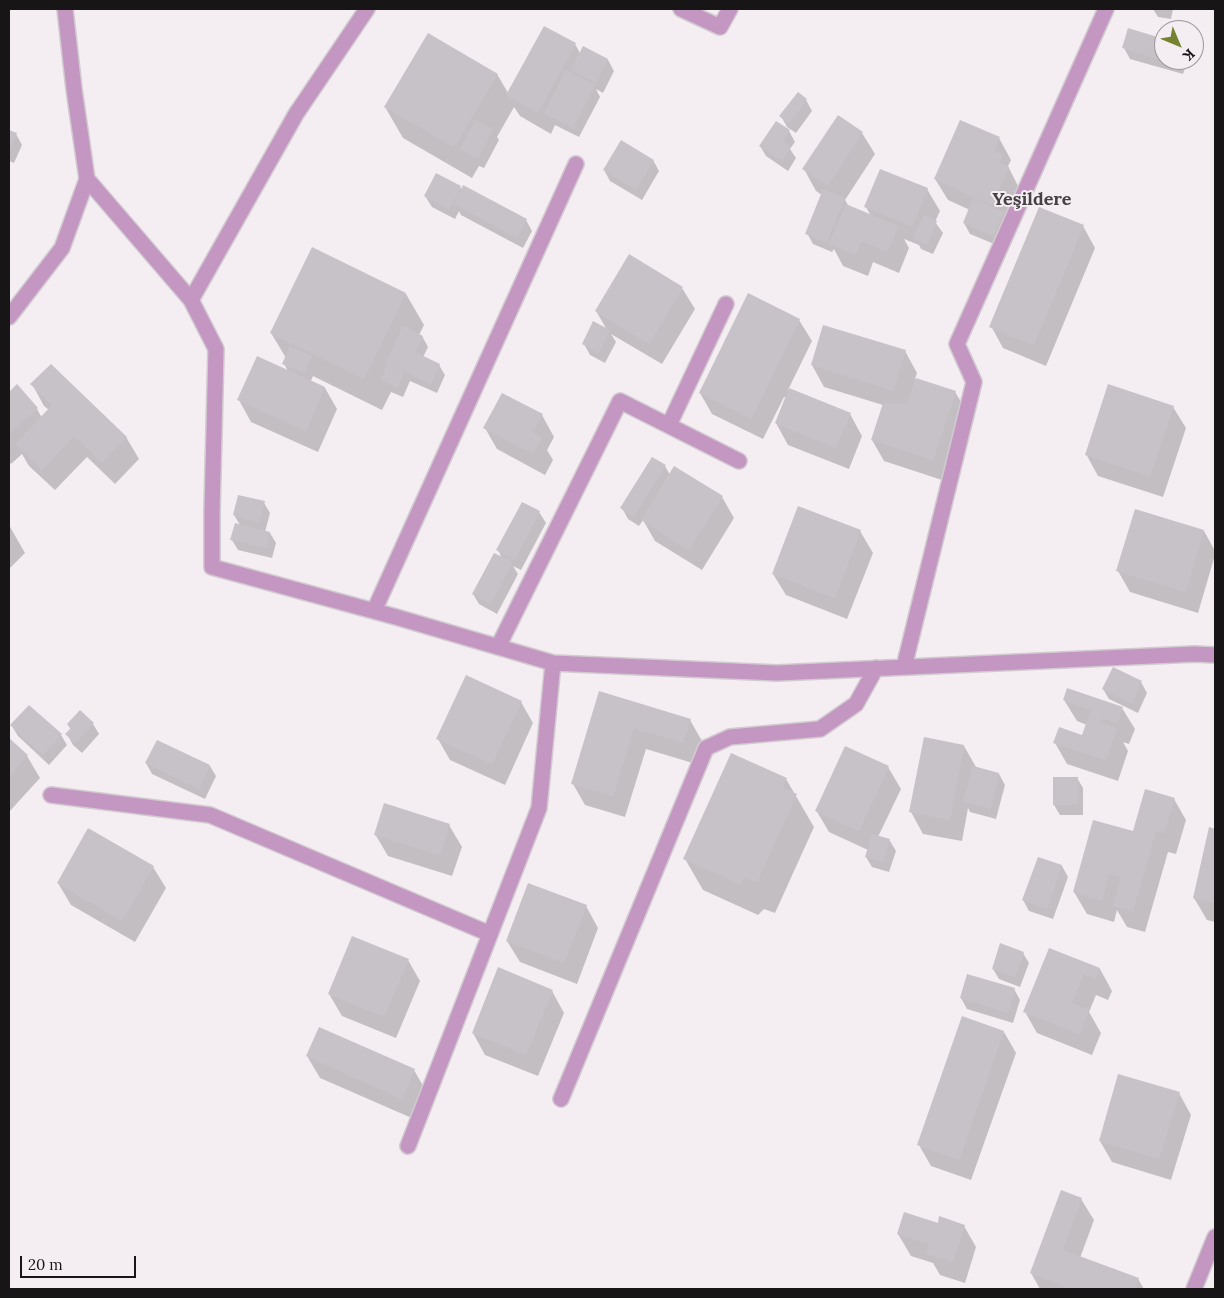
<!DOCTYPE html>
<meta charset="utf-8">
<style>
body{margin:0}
#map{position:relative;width:1224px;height:1298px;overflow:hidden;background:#f4eef3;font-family:Lora,serif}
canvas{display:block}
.frame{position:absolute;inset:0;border:10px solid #171516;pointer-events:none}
.north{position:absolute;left:1154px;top:20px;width:50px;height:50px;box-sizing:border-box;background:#f4eef3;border:1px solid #9c979b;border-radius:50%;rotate:135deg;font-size:14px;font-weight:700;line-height:20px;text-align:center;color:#171516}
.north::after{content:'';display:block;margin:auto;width:18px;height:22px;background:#758331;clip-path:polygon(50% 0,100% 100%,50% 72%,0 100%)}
.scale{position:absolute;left:20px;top:1256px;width:116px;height:22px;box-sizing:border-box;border:2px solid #171516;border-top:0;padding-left:6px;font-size:15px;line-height:18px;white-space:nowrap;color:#171516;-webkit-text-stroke:4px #f4eef3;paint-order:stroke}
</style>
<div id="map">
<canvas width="1224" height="1298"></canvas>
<div class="frame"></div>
<div class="north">K</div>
<div class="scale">20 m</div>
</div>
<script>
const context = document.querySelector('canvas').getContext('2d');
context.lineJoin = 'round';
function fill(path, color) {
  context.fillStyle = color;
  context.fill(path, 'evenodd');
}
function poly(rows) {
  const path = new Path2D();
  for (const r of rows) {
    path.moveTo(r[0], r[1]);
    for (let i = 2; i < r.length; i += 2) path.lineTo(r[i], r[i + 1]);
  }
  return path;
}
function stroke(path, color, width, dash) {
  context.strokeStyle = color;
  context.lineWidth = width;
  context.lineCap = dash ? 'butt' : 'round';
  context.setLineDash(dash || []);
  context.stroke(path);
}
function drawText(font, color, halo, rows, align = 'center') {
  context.font = font + ' Lora,serif';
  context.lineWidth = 4;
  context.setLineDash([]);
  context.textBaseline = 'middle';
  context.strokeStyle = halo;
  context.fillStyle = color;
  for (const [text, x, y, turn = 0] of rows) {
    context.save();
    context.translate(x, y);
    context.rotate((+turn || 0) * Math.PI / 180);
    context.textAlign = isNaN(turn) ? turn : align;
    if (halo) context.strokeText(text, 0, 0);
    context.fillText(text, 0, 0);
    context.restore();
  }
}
fill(poly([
 [1153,9,1173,9,1171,19,1158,17],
 [1164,40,1164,60,1188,60,1183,74,1130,59,1124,48],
 [575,44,580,53,583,47,608,60,614,71,603,93,596,89,600,97,579,137,555,125,551,134,520,116,514,107,497,137,499,140,484,168,479,166,472,178,403,138,385,107,497,74,508,93],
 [806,100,812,111,796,133,787,127,781,116],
 [9,131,16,134,22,145,14,163,9,161],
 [789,131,795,142,790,149,796,158,788,171,766,156,760,146],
 [862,133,875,154,845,200,849,207,871,216,866,207,927,189,940,211,935,222,943,233,933,254,921,249,919,245,904,239,909,248,899,273,873,262,868,276,843,266,834,249,832,252,813,244,807,233,822,195,816,191,804,169],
 [999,138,1011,160,1008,166,1020,190,999,246,970,234,964,223,970,210,948,200,935,179],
 [653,160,659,171,642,200,610,181,604,170],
 [460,187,462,190,526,220,532,231,523,248,461,215,459,211,455,219,432,207,425,196],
 [1083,226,1095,248,1046,366,1003,348,991,326],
 [682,288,695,309,662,364,611,334,616,342,605,363,590,355,584,344,607,330,596,311],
 [406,294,424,325,419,335,422,336,428,347,423,357,439,365,445,375,437,393,410,381,403,397,391,392,382,410,313,376,311,381,325,388,337,409,318,452,251,422,239,400,288,371,284,364,286,358,271,333],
 [799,320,812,341,788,390,850,414,862,436,849,469,788,445,776,423,786,398,784,397,763,439,712,414,700,393],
 [905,351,917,373,915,379,955,392,968,413,945,481,884,461,872,440,883,405,824,387,812,365],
 [32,384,126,437,139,459,115,484,87,457,55,490,29,466,22,454,11,464,9,461,9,393,17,386,37,409,42,418,49,410,44,406],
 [1173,407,1186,428,1163,497,1098,476,1086,454],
 [542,415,554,437,547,450,553,460,545,475,497,449,485,428],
 [665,466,670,475,722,497,734,518,702,570,655,541,643,520,639,526,628,519,622,508],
 [264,503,270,513,265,532,270,533,276,543,272,558,238,550,232,540,240,525,234,515],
 [522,503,539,512,546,523,521,570,513,566,518,574,497,614,479,604,473,594,502,558,498,550],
 [9,525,25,553,9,569],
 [860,531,873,553,847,619,786,595,773,574],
 [1204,531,1215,551,1215,555,1198,613,1130,592,1118,571],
 [1141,682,1147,693,1138,713,1109,699,1103,689],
 [599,693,690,720,702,741,696,764,646,749,625,817,585,805,573,784],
 [1064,700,1122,708,1135,729,1129,744,1123,742,1128,751,1118,781,1067,764,1055,743,1083,737,1087,725,1077,721],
 [521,702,533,723,505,785,450,760,438,739],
 [80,712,93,724,99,734,82,753,73,745,67,734,71,730,68,725],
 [12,726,61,735,67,745,49,765,18,736],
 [9,739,27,756,40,778,9,812],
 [964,746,976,767,999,774,1005,785,996,819,970,812,968,808,962,841,923,834,911,812],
 [146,763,210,766,216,776,205,799,152,774],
 [888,767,901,789,878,837,890,841,896,851,889,872,872,867,866,857,868,850,829,832,816,810],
 [1077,778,1083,788,1083,815,1060,815,1054,805],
 [786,779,814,827,775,913,764,909,758,915,703,890,685,859],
 [1174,799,1186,820,1176,854,1168,852,1145,932,1127,927,1117,910,1114,922,1087,914,1074,892,1134,833],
 [449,825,462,847,452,876,388,856,375,834],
 [1210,829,1215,830,1215,922,1207,920,1194,898],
 [1038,858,1062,866,1068,877,1053,919,1029,911,1023,900],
 [153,867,166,888,135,942,71,905,58,883],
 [586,906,598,928,577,984,520,962,507,941],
 [1050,949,1100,969,1112,991,1108,1000,1096,995,1089,1012,1101,1033,1092,1055,1037,1033,1025,1012],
 [1023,953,1029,963,1020,987,999,979,993,969],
 [408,960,420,981,396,1038,342,1016,329,994],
 [1014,989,1020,1000,1013,1023,967,1009,961,998],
 [552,991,564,1013,538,1076,485,1055,473,1033],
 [1004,1032,1016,1053,971,1180,931,1166,919,1145],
 [307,1056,414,1070,426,1091,414,1119,320,1078],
 [1179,1093,1191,1115,1171,1180,1112,1162,1100,1141],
 [1081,1199,1094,1220,1080,1258,1138,1279,1144,1289,1040,1289,1031,1273],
 [938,1224,964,1226,976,1247,965,1283,940,1275,933,1263,911,1256,898,1234]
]), '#0003');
fill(poly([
 [544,26,576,43,538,113,506,95],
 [1128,28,1164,39,1164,60,1179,60,1178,65,1122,48],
 [428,33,498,74,454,147,384,107],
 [583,46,608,59,596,83,571,70],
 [566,70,595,85,573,128,544,113],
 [798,92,807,99,789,124,779,116],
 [838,115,863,132,828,186,802,169],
 [475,120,493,129,478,159,460,149],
 [960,120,1000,137,994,151,1003,155,1000,163,1009,167,992,205,934,179],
 [776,121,790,130,782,141,791,147,782,161,759,146],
 [9,130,17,133,9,151],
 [621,140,654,160,636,190,603,170],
 [880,169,928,188,912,226,864,207],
 [436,173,461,186,449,209,424,196],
 [463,185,527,219,517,238,454,204],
 [823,189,845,198,827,242,805,234],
 [973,198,1004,212,993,236,963,223],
 [846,204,898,226,887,252,861,241,856,255,829,244],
 [1039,207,1084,225,1034,345,989,327],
 [924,215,937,221,927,245,913,238],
 [312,247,406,293,364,379,270,333],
 [629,254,683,287,649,344,595,311],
 [748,293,800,319,751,419,699,393],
 [593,321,610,330,599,353,582,344],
 [823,325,906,350,893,391,811,365],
 [403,326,423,336,415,352,440,364,431,384,386,363],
 [290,346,312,356,304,373,282,364],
 [257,356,325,387,306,431,237,400],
 [51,364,127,437,102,463,74,436,42,470,15,444,52,405,30,384],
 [387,365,404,372,397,388,381,380],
 [916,378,956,391,933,460,871,440,883,403,907,404],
 [17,384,38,408,9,434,9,392],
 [1108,384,1174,406,1150,476,1085,455],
 [789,388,851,413,836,448,775,423],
 [502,393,543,414,533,433,542,438,533,454,483,428],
 [652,457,666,465,633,517,620,508],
 [674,466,723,496,689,550,641,520],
 [238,495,265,501,259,523,233,515],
 [522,502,540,511,515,560,496,550],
 [798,506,861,530,835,598,772,574],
 [1135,509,1204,530,1186,592,1116,571],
 [235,523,270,532,267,548,230,540],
 [494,553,513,562,491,604,472,594],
 [1113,667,1142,681,1132,703,1102,689],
 [466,675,522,701,492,764,436,739],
 [1067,688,1123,707,1117,723,1103,718,1101,723,1117,728,1106,760,1053,743,1059,727,1082,735,1091,710,1063,700],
 [599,691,691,719,683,743,634,728,613,796,571,784],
 [29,705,62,734,43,755,10,725],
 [80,710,94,723,75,743,65,734,71,728,67,724],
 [924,737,964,745,950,820,909,812],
 [9,738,28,755,9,777],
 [157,740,210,765,199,789,145,763],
 [845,746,889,766,859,831,815,811],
 [731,753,787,778,782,788,797,794,757,882,745,878,740,884,683,859],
 [973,766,999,773,990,809,963,801],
 [1053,777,1078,777,1078,805,1053,805],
 [1145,789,1175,798,1164,833,1156,831,1133,911,1113,906,1121,877,1109,874,1102,901,1073,892,1093,820,1133,831],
 [384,803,450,824,440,855,374,835],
 [1209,827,1215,829,1215,903,1193,898],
 [88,828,154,866,122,921,57,883],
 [872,834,890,839,883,862,865,857],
 [1038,857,1062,865,1047,909,1022,900],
 [528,883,587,905,564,963,506,941],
 [352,936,409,959,384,1017,328,994],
 [1000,943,1024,952,1015,977,992,969],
 [1049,948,1100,968,1096,979,1084,974,1072,1003,1089,1010,1080,1034,1023,1012],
 [498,967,553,990,526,1055,472,1033],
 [967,974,1015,988,1008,1013,960,998],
 [962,1016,1004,1031,959,1160,917,1145],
 [319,1027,415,1069,402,1099,306,1056],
 [1118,1074,1180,1092,1159,1159,1099,1141],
 [1061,1190,1082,1198,1063,1250,1139,1278,1135,1289,1072,1289,1030,1273],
 [904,1212,938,1223,939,1216,965,1225,953,1262,926,1254,929,1244,897,1234]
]), '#c7c2c7');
const minor = poly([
 [681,9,720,27,730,9],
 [87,179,191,300,216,349,212,511,212,567,396,617,553,663,777,673,1195,654,1215,655],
 [191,300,296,114,367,9],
 [9,317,62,248,87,179,74,89,65,9],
 [669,425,726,304],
 [374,611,576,164],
 [498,647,620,401,739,461],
 [904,667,974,382,957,344,1106,9],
 [51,795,210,815,490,934],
 [561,1099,706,748,730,737,820,729,856,704,876,668],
 [408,1146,539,808,553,663],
 [1194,1289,1215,1237]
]);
stroke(minor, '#d1cbd0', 18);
stroke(minor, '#c496c2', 15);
drawText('bold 18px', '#444044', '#f4eef3', [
 ["Yeşildere",1032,200]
]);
</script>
